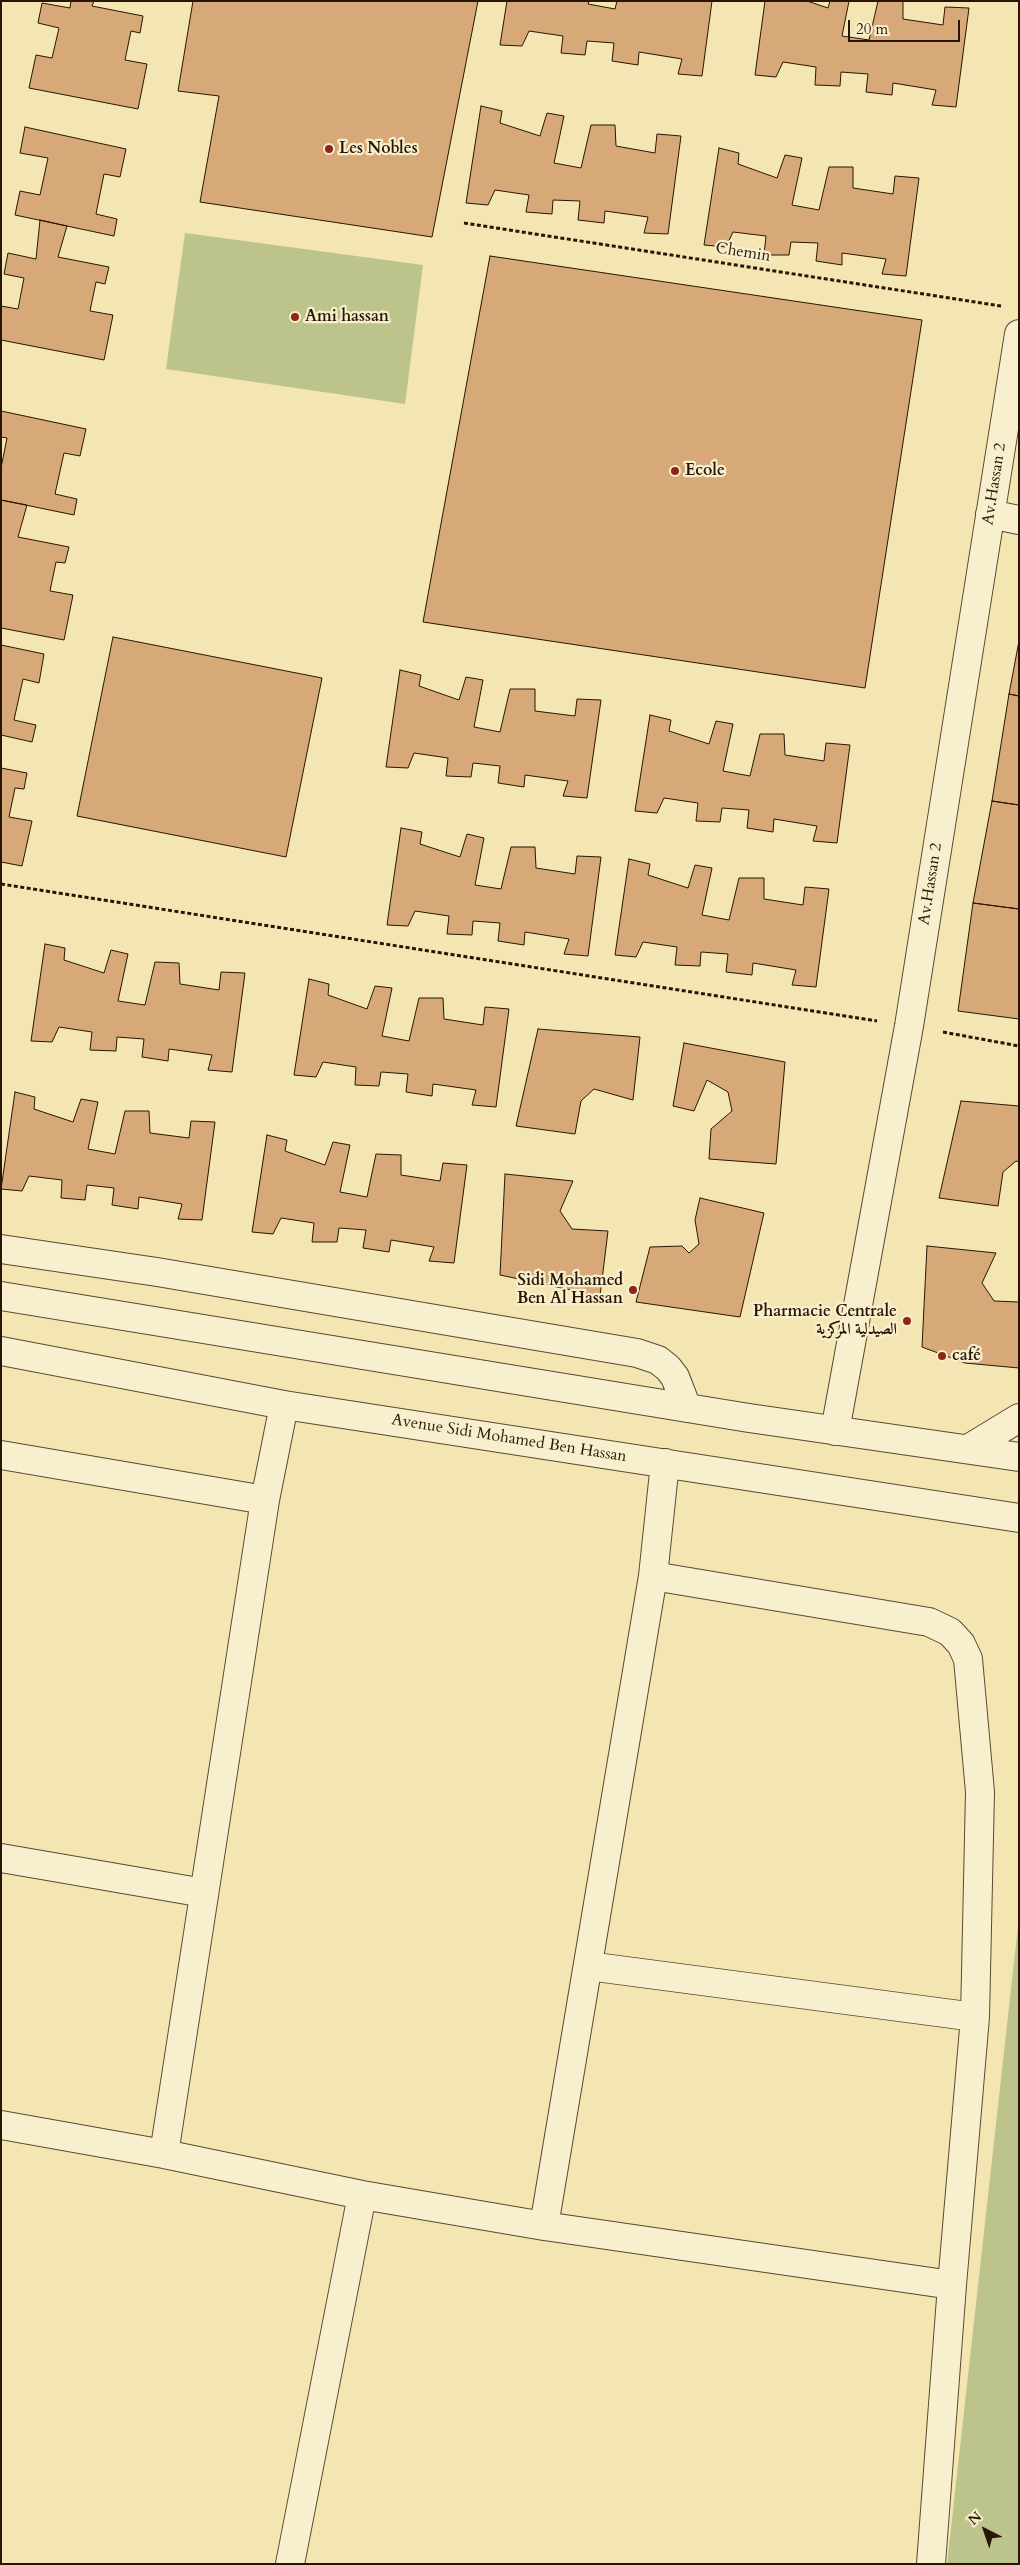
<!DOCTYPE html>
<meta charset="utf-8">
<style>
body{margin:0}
#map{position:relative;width:1020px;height:2565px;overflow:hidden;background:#f4e6b3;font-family:Cardo,serif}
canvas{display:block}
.frame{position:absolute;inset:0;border:2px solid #281503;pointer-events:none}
.north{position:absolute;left:960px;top:2505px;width:50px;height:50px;-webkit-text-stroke:4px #f8efce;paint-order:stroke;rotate:319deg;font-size:14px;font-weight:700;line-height:20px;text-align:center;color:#281503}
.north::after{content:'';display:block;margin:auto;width:18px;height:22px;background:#281503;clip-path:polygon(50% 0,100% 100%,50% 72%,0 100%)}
.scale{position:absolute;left:848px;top:20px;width:112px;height:22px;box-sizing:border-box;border:2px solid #281503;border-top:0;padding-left:6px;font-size:15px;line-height:18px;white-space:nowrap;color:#281503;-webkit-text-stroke:4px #f8efce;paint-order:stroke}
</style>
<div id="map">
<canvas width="1020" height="2565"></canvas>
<div class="frame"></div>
<div class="north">N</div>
<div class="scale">20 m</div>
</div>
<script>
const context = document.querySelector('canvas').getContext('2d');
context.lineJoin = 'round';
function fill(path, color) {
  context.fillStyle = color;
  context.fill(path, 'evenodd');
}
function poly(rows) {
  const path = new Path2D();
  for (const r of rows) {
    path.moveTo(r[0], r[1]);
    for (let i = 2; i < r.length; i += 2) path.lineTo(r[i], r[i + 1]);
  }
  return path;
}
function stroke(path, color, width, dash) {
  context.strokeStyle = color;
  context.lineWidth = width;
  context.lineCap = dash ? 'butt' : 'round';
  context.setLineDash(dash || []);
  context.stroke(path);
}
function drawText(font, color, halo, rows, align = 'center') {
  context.font = font + ' Cardo,Amiri,serif';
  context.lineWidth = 4.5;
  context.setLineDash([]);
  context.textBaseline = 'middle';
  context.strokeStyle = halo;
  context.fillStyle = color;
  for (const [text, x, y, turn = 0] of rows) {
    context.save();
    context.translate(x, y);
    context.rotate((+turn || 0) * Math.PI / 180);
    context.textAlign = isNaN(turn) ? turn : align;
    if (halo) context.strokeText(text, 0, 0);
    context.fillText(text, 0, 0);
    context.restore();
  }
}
fill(poly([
 [185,233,423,265,405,404,166,369],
 [1019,1917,1019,2564,947,2564]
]), '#bdc48b');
const building = poly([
 [71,1,94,1,92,6,143,16,140,33,131,31,125,60,147,64,138,109,29,88,36,55,52,58,59,28,38,23,42,3,70,8,71,1],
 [193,1,478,1,432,237,200,202,219,96,178,91,193,1],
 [507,1,589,1,588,4,615,9,617,1,712,1,702,76,678,74,682,59,639,52,638,65,612,61,614,43,587,41,585,55,561,53,563,36,529,31,522,46,500,45,507,1],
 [765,1,807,1,828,8,830,1,849,1,842,36,869,40,878,1,903,1,903,19,943,25,945,7,969,8,956,107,932,105,936,90,893,83,892,95,866,92,868,74,841,72,840,86,815,85,816,67,783,62,776,77,755,75,765,1],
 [481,106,502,111,500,123,540,136,547,113,564,116,554,163,581,168,591,125,615,125,616,146,655,153,657,134,681,136,668,234,644,233,648,217,605,211,604,223,578,220,580,201,553,200,552,214,526,212,529,195,495,190,488,205,466,203,481,106],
 [25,127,126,149,120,177,104,174,96,214,117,219,114,236,15,215,20,191,40,195,48,158,20,153,25,127],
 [719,148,739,153,738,164,777,178,785,155,802,158,792,205,819,210,829,167,853,167,853,188,893,194,895,176,919,178,906,276,882,274,886,259,842,253,842,265,816,261,818,243,791,242,789,255,764,255,766,236,733,232,726,247,704,245,719,148],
 [40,220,67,226,58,257,109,267,105,284,96,282,90,311,113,315,104,360,1,340,1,306,18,309,24,278,4,274,8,253,36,259,40,220],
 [490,256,922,320,865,688,423,622,490,256],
 [1,411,86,429,80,456,64,453,55,494,77,499,74,515,1,500,1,468,7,438,1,437,1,411],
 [1,500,27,505,18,537,69,547,65,563,56,562,50,591,73,595,64,640,1,628,1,500],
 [113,637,322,678,286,857,77,816,113,637],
 [1019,641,1019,696,1009,694,1019,641],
 [1,645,44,654,39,683,23,679,14,720,36,725,32,742,1,735,1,645],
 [400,670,421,675,419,686,459,700,466,677,483,680,474,727,500,732,510,689,535,689,535,711,575,716,577,699,601,700,587,798,563,796,568,781,525,775,524,787,498,783,500,766,473,763,471,777,446,776,448,758,414,753,408,768,386,767,400,670],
 [1009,694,1019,696,1019,805,992,801,1009,694],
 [650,715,671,720,669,731,709,744,716,721,733,724,723,771,750,776,760,734,784,734,785,755,824,761,826,743,850,745,837,843,813,841,817,826,774,819,773,832,747,828,749,810,722,808,720,822,696,821,698,803,664,798,657,813,635,811,650,715],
 [1,768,27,773,24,789,15,788,9,817,32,821,22,866,1,862,1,768],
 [992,801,1019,805,1019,909,973,903,992,801],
 [401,828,422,832,420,844,460,857,467,834,484,838,475,885,501,889,511,847,535,847,536,868,575,874,577,856,601,857,588,956,564,954,569,939,525,932,524,945,498,941,500,923,473,921,472,935,447,934,449,916,415,911,408,926,387,925,401,828],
 [629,859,650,864,648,875,688,888,695,865,712,868,702,915,729,920,739,878,764,878,764,899,803,905,805,887,829,889,816,987,792,985,796,970,753,963,752,975,726,972,728,954,701,952,700,966,675,965,677,947,643,942,636,957,615,955,629,859],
 [973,903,1019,909,1019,1019,958,1011,973,903],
 [45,944,65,948,64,960,104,973,111,950,128,954,118,1001,145,1005,155,962,179,963,180,984,219,990,221,972,245,973,232,1072,208,1070,212,1055,169,1049,168,1061,142,1057,144,1039,117,1037,116,1051,90,1050,92,1032,59,1027,52,1042,31,1041,45,944],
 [309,979,329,984,328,995,367,1009,375,986,392,988,382,1036,409,1041,419,998,443,998,444,1019,483,1025,485,1007,509,1009,496,1107,472,1105,476,1090,433,1084,432,1096,406,1092,408,1074,381,1072,379,1086,355,1085,356,1067,323,1062,316,1077,294,1075,309,979],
 [538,1029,640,1037,633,1100,594,1089,581,1101,575,1134,516,1126,538,1029],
 [684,1043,785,1062,776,1164,709,1159,711,1129,732,1111,728,1092,707,1080,694,1111,673,1106,684,1043],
 [15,1092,35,1097,34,1109,73,1122,81,1099,98,1102,88,1149,115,1154,125,1111,149,1111,150,1133,189,1138,191,1121,215,1122,202,1220,178,1219,182,1204,139,1197,138,1209,112,1205,114,1188,87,1185,85,1200,61,1198,62,1180,29,1176,22,1191,1,1189,15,1092],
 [961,1101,1019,1106,1019,1162,1016,1161,1003,1172,998,1206,939,1198,961,1101],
 [267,1135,287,1140,285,1151,325,1165,333,1142,350,1145,340,1192,367,1197,376,1154,401,1155,401,1175,440,1181,443,1163,467,1165,454,1263,429,1261,434,1247,391,1240,389,1252,363,1248,366,1230,339,1228,337,1242,312,1242,314,1223,281,1218,273,1234,252,1232,267,1135],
 [505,1174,573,1181,560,1211,572,1229,608,1231,600,1296,500,1275,505,1174],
 [700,1198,764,1213,740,1317,636,1302,650,1247,682,1246,689,1253,699,1244,695,1220,700,1198],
 [927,1246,996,1253,982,1283,994,1301,1019,1302,1019,1368,965,1363,922,1347,927,1246]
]);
fill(building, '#d7a878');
stroke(building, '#281503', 1);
const minor = poly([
 [990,514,1019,520],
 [1,1249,157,1272,637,1353,658,1360,668,1368,675,1377,687,1408],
 [1,1296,749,1418,1019,1457],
 [1,1351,284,1405,1019,1518],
 [835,1431,909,1026,1019,334],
 [968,1449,1019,1418],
 [1,1455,265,1500],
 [653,1576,929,1622,950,1632,961,1644,968,1659,980,1792,975,2017,952,2285,931,2564],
 [1,1858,204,1893],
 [588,1966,975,2017],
 [1,2125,164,2154,362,2195,544,2226,952,2285],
 [164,2154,265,1500,284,1405],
 [544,2226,653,1576,665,1463],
 [290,2564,362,2195]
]);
stroke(minor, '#5b492f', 30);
stroke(poly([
 [464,223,1001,306],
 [1,884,877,1021],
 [943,1032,1019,1046]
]), '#281503', 3, [4, 2.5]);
stroke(minor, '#f8efce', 28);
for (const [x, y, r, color] of [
 [329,149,5,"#8f2418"],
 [295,317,5,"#8f2418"],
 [675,471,5,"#8f2418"],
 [633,1290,5,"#8f2418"],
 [907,1321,5,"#8f2418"],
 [942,1356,5,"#8f2418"]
]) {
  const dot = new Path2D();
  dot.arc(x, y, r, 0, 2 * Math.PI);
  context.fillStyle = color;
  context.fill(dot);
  stroke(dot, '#f8efce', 2);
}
drawText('bold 16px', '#281503', '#f8efce', [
 ["Les Nobles",339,149],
 ["Ami hassan",305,317],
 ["Ecole",685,471],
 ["Sidi Mohamed",623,1281,"right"],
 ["Ben Al Hassan",623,1299,"right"],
 ["Pharmacie Centrale",897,1312,"right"],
 ["الصيدلية المركزية",897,1330,"right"],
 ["café",952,1356]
], 'left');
drawText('16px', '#281503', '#f8efce', [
 ["Chemin",743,253,9],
 ["Av.Hassan 2",995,484,-81],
 ["Av.Hassan 2",931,884,-81],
 ["Avenue Sidi Mohamed Ben Hassan",509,1439,9]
]);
</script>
